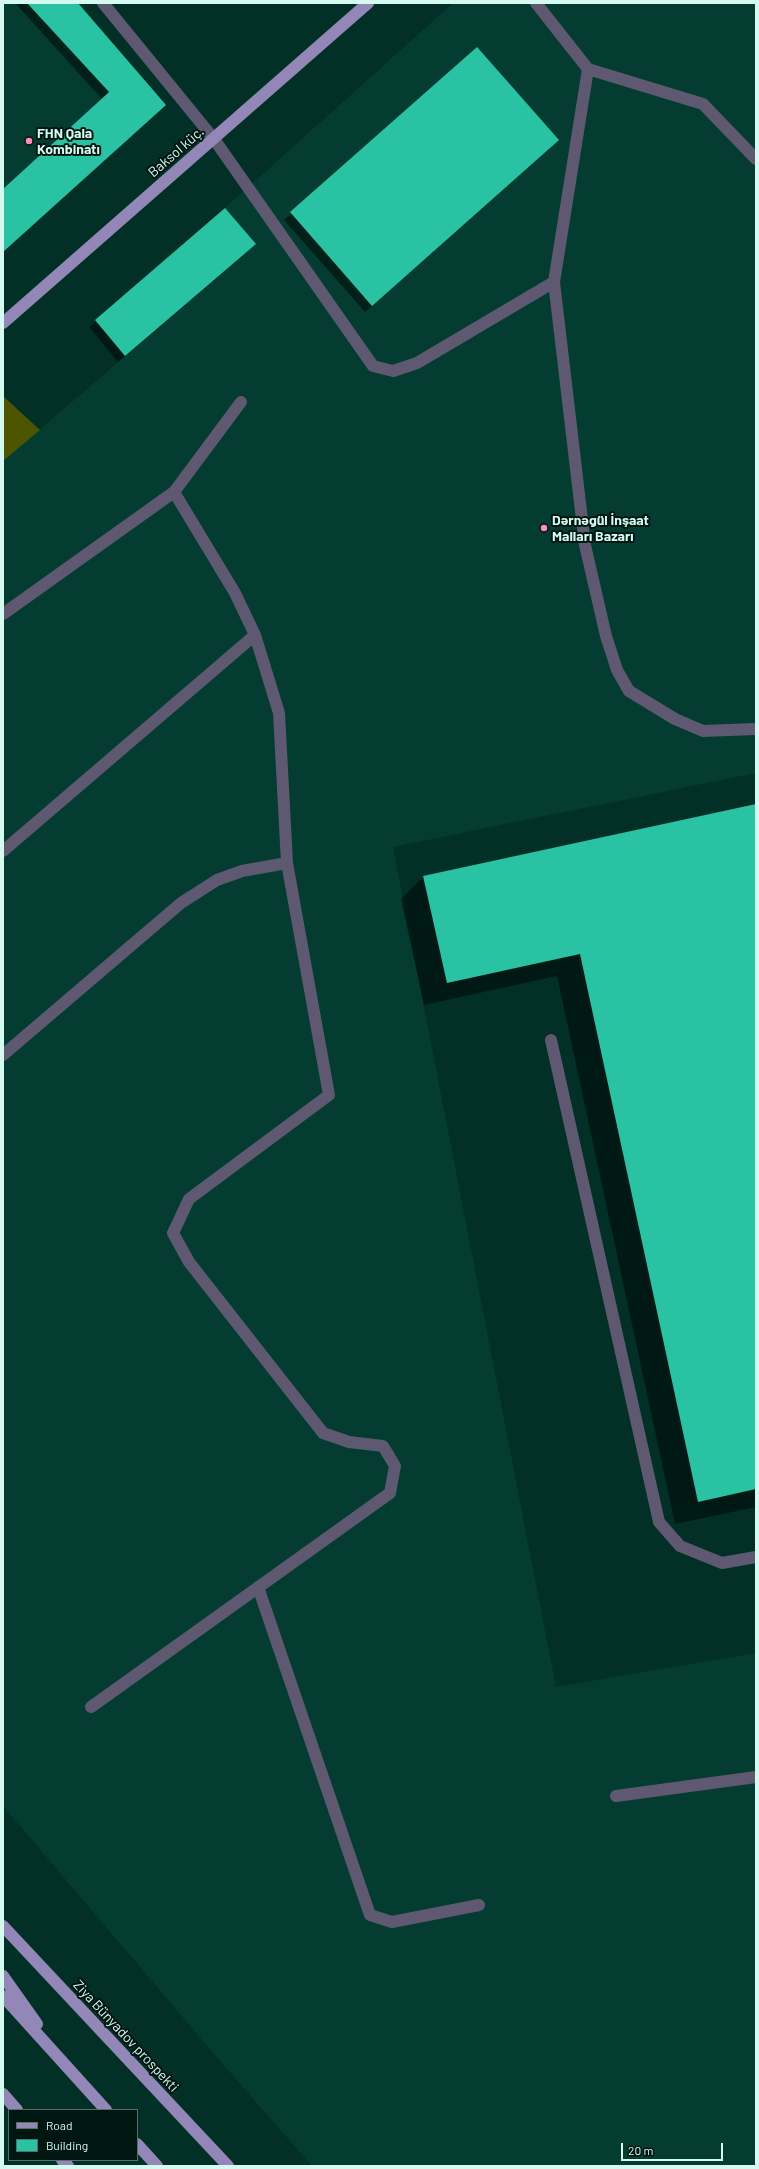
<!DOCTYPE html>
<meta charset="utf-8">
<style>
body{margin:0}
#map{position:relative;width:759px;height:2169px;overflow:hidden;background:#023027;font-family:Barlow,sans-serif}
canvas{display:block}
.frame{position:absolute;inset:0;border:4px solid #d5fbf0;pointer-events:none}
.legend{position:absolute;left:8px;top:2109px;width:130px;height:52px;box-sizing:border-box;background:#001610;border:1px solid #55726a;margin:0;padding:5px 7px;list-style:none;font-size:12px;color:#d5fbf0}
.legend li{display:flex;align-items:center;gap:8px;height:20px}
.legend b{width:20px;border:1px solid #55726a}
.scale{position:absolute;left:621px;top:2143px;width:102px;height:18px;box-sizing:border-box;border:2px solid #d5fbf0;border-top:0;padding-left:5px;font-size:12px;line-height:14px;white-space:nowrap;color:#d5fbf0;-webkit-text-stroke:3px #001610;paint-order:stroke}
</style>
<div id="map">
<canvas width="759" height="2169"></canvas>
<div class="frame"></div>
<ul class="legend">
<li><b style="height:5px;background:#9287b7"></b>Road</li>
<li><b style="height:11px;background:#29c2a3"></b>Building</li>
</ul>
<div class="scale">20 m</div>
</div>
<script>
const context = document.querySelector('canvas').getContext('2d');
context.lineJoin = 'round';
function fill(path, color) {
  context.fillStyle = color;
  context.fill(path, 'evenodd');
}
function poly(rows) {
  const path = new Path2D();
  for (const r of rows) {
    path.moveTo(r[0], r[1]);
    for (let i = 2; i < r.length; i += 2) path.lineTo(r[i], r[i + 1]);
  }
  return path;
}
function stroke(path, color, width, dash) {
  context.strokeStyle = color;
  context.lineWidth = width;
  context.lineCap = dash ? 'butt' : 'round';
  context.setLineDash(dash || []);
  context.stroke(path);
}
function drawText(font, color, halo, rows, align = 'center') {
  context.font = font + ' Barlow,sans-serif';
  context.lineWidth = 4;
  context.setLineDash([]);
  context.textBaseline = 'middle';
  context.strokeStyle = halo;
  context.fillStyle = color;
  for (const [text, x, y, turn = 0] of rows) {
    context.save();
    context.translate(x, y);
    context.rotate((+turn || 0) * Math.PI / 180);
    context.textAlign = isNaN(turn) ? turn : align;
    if (halo) context.strokeText(text, 0, 0);
    context.fillText(text, 0, 0);
    context.restore();
  }
}
fill(poly([
 [3,3,27,3,109,92,3,189],
 [453,3,756,3,756,773,393,847,556,1687,756,1653,756,2166,312,2166,214,2054,3,1806,3,461,256,244,225,208]
]), '#043c31');
fill(poly([
 [3,396,40,430,3,461]
]), '#4e5500');
fill(poly([
 [15,3,77,3,165,105,3,251,3,190,102,99],
 [477,49,551,147,365,312,284,220],
 [225,209,248,251,118,362,89,327],
 [756,805,756,1507,675,1524,557,976,424,1005,401,899,424,876]
]), '#0007');
fill(poly([
 [27,3,78,3,166,105,3,252,3,189,109,92],
 [477,47,559,140,372,306,290,212],
 [225,208,256,244,125,356,95,320],
 [756,804,756,1489,698,1502,580,954,447,983,423,876]
]), '#29c2a3');
stroke(poly([
 [103,3,214,139,373,366,393,371,417,363,554,282],
 [536,3,588,69],
 [756,159,703,104,588,69,554,282,585,545,606,636,617,670,629,691,675,719,703,731,756,729],
 [3,614,174,492,241,402],
 [3,851,255,635],
 [551,1040,659,1522,680,1546,722,1563,756,1557],
 [3,1055,181,903,217,880,242,871,287,863],
 [258,1587,370,1915,392,1922,479,1905],
 [91,1707,390,1493,395,1466,383,1446,349,1442,323,1433,189,1262,173,1233,189,1199,329,1095,287,863,279,713,255,635,235,593,174,492],
 [616,1796,756,1777]
]), '#5e5870', 12);
stroke(poly([
 [3,323,368,3],
 [3,1926,228,2166],
 [3,1976,37,2024],
 [3,1996,106,2110],
 [3,2094,17,2110],
 [137,2144,157,2166],
 [62,2160,68,2166]
]), '#9287b7', 12);
for (const [x, y, r, color] of [
 [29,141,4,"#fe8ebc"],
 [544,528,4,"#fe8ebc"]
]) {
  const dot = new Path2D();
  dot.arc(x, y, r, 0, 2 * Math.PI);
  context.fillStyle = color;
  context.fill(dot);
  stroke(dot, '#001610', 1.5);
}
drawText('bold 14px', '#d5fbf0', '#001610', [
 ["FHN Qala",37,133],
 ["Kombinatı",37,149],
 ["Dərnəgül İnşaat",552,520],
 ["Malları Bazarı",552,536]
], 'left');
drawText('14px', '#d5fbf0', '#001610', [
 ["Baksol küç.",176,152,-41],
 ["Ziya Bünyadov prospekti",126,2036,47]
]);
</script>
